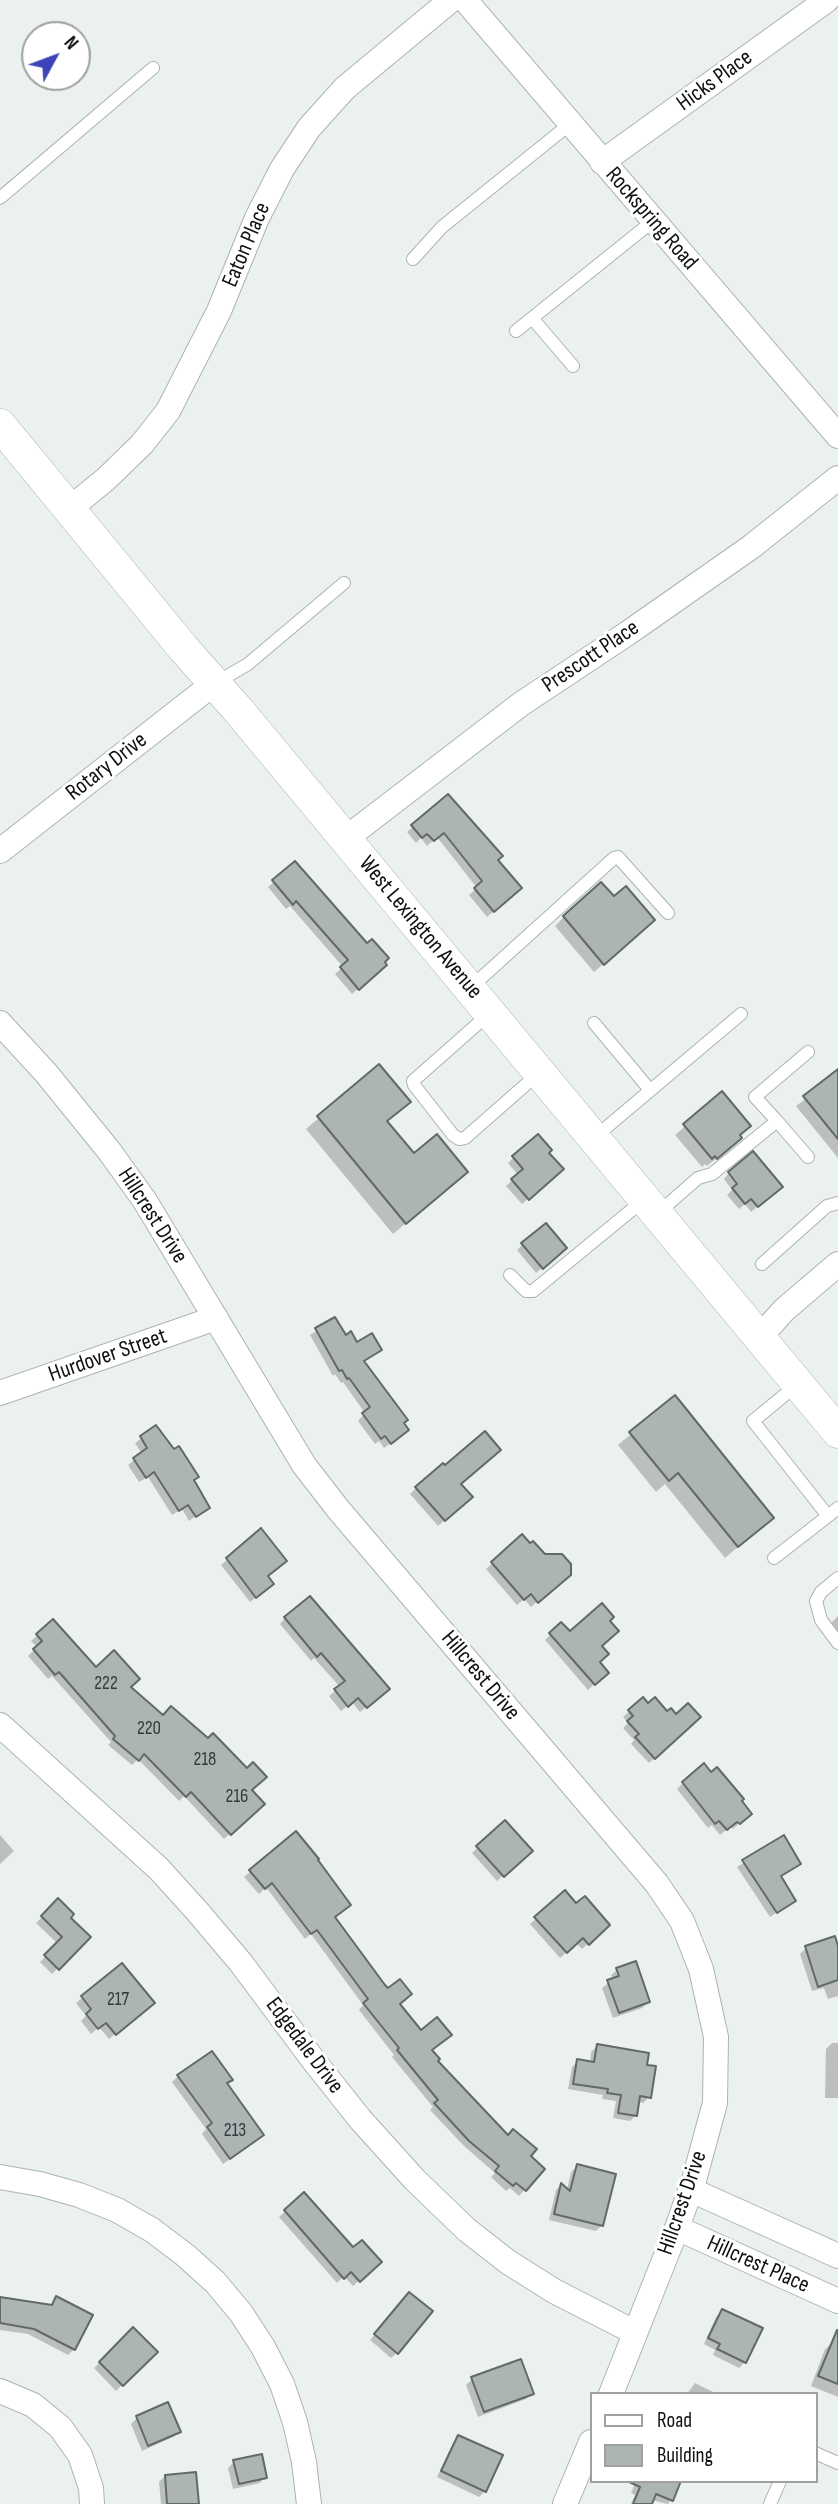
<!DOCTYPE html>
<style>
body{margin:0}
#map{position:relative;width:838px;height:2504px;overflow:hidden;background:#eaf1ef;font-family:"Sofia Sans Condensed",sans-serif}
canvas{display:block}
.legend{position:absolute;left:590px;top:2392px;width:228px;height:91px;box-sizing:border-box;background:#fff;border:2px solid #9fa0a0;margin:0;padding:9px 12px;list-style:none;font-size:21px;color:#0f1111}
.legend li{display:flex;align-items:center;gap:14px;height:35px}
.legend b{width:35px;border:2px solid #9fa0a0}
.north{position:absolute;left:21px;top:21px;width:70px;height:70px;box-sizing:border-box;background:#fff;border:2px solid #9fa0a0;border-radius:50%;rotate:49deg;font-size:19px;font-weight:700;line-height:28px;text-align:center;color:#0f1111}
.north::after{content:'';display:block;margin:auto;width:24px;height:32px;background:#3c44b8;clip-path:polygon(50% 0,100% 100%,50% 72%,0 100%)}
</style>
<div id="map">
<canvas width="838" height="2504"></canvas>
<ul class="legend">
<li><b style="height:9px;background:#fff"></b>Road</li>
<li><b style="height:19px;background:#acb4b4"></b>Building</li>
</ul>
<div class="north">N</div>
</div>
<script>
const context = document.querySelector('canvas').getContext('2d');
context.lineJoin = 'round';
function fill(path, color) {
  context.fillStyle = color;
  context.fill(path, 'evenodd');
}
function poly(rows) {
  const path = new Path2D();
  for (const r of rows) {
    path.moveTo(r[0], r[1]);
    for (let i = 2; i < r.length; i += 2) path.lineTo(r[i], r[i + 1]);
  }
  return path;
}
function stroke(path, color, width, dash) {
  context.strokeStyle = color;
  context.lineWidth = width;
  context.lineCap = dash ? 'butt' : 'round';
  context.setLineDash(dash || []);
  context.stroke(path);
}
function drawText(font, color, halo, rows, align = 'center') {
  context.font = font + ' "Sofia Sans Condensed",sans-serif';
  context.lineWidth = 6;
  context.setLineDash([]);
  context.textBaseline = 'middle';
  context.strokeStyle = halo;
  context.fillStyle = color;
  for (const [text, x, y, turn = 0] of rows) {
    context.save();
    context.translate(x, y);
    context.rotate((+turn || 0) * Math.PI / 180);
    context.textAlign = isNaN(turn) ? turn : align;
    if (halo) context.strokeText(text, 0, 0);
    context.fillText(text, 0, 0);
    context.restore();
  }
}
fill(poly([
 [448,797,496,860,514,894,487,917,469,895,477,888,437,837,427,846,421,838,416,843,407,832],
 [274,882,379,970,352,994,335,974,343,967,290,906,286,909,268,887],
 [564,917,644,929,594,972,555,926],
 [379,1067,408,1102,386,1122,413,1156,466,1172,393,1234,306,1129],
 [838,1075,838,1158,796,1106],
 [722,1094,738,1136,731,1147,707,1166,705,1164,702,1167,675,1135],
 [547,1153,555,1175,522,1204,506,1186,518,1175,508,1163,514,1157],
 [729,1173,774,1192,751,1212,745,1204,739,1209,727,1195,732,1190,724,1179],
 [523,1244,559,1254,536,1273,517,1250],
 [335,1319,345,1337,356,1344,380,1350,363,1362,402,1424,401,1436,384,1448,379,1441,375,1444,358,1421,365,1413,343,1382,341,1383,335,1374,333,1376,310,1335],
 [675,1397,772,1518,725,1558,665,1484,656,1492,618,1445],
 [156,1428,208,1507,189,1521,182,1509,172,1515,148,1477,139,1482,128,1465,142,1454,135,1443],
 [459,1485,465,1503,438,1526,410,1494,416,1488],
 [261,1530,265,1590,250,1602,221,1565],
 [522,1537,562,1580,531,1607,524,1599,517,1605,486,1569],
 [838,1616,838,1632,831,1623],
 [285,1618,382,1694,360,1712,352,1702,341,1711,329,1696,340,1687,314,1658,311,1661,280,1624],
 [53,1621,96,1669,129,1688,250,1790,263,1804,224,1839,184,1796,179,1801,138,1759,132,1765,108,1745,111,1742,52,1676,48,1679,28,1656,37,1647,31,1641],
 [561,1624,570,1634,600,1646,598,1663,601,1678,588,1690,545,1640],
 [643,1699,648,1706,693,1723,649,1763,631,1744,634,1740,623,1728,628,1723,623,1717],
 [683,1783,744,1819,733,1829,731,1826,720,1835,712,1825,708,1828,677,1789],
 [296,1833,333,1918,398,2004,435,2061,543,2169,519,2196,510,2188,506,2191,491,2177,495,2173,464,2146,430,2110,433,2107,392,2057,394,2055,359,2010,363,2005,311,1934,305,1939,266,1887,259,1894,244,1877],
 [0,1835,14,1851,0,1864],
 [783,1838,799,1864,780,1878,794,1901,770,1917,737,1867],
 [478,1847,524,1857,497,1881,472,1853],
 [58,1901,68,1918,88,1937,52,1974,40,1962,58,1944,36,1923],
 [536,1919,602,1931,582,1949,576,1943,560,1958,530,1924],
 [806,1948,838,1952,838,1996,828,1999,824,1988,812,1991,800,1954],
 [122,1965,147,2008,109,2039,99,2027,91,2034,81,2021,86,2016,76,2003],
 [617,1970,648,2002,642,2008,613,2018,602,1988,613,1980,611,1975],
 [832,2043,838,2043,838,2098,825,2098,826,2049],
 [597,2046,645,2066,649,2097,643,2103,638,2102,636,2115,630,2121,613,2118,616,2101,602,2099,603,2095,568,2089,572,2067,578,2061,590,2063,591,2052],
 [178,2076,225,2084,256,2141,223,2164,202,2134,206,2129,172,2082],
 [577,2166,602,2225,596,2231,549,2220,556,2190,561,2185,567,2190,571,2172],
 [304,2194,353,2250,380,2262,353,2286,344,2276,337,2283,279,2217],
 [57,2298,74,2349,68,2355,28,2334,0,2330,0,2299,49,2306],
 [404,2300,397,2353,391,2358,370,2340],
 [722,2311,745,2362,739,2368,713,2355,715,2350,704,2344,716,2317],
 [133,2329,155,2352,116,2391,94,2368],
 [835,2340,838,2341,838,2397,811,2386,825,2349],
 [472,2379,532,2393,526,2399,478,2417,466,2385],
 [695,2383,717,2394,687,2394],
 [167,2404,179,2431,173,2437,142,2451,131,2424,137,2418],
 [459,2437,485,2491,479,2497,437,2477,453,2443],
 [234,2462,265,2477,260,2483,233,2489,228,2468],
 [165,2476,197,2504,161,2504,159,2482],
 [636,2481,680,2481,668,2504,651,2500,650,2504,631,2504,635,2495,631,2493]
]), '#0003');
const building = poly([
 [448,794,503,856,498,860,522,888,494,912,474,888,482,881,444,833,434,841,427,834,422,838,411,825,448,794],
 [295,861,367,943,372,939,389,958,385,962,387,965,359,990,340,967,348,960,296,901,293,905,272,880,295,861],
 [601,882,614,896,626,886,655,920,604,965,563,916,601,882],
 [379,1064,411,1102,387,1121,414,1153,437,1134,468,1172,406,1224,317,1116,379,1064],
 [838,1069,838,1139,803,1096,838,1069],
 [722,1091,751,1126,740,1135,742,1138,717,1159,715,1156,712,1159,683,1124,722,1091],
 [538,1134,552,1150,549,1153,564,1169,529,1200,511,1179,523,1169,512,1156,538,1134],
 [753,1151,783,1187,758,1207,751,1199,745,1204,732,1188,737,1184,728,1172,753,1151],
 [546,1223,567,1248,543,1269,521,1243,546,1223],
 [335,1317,346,1335,351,1331,357,1342,372,1333,382,1350,364,1361,408,1420,404,1423,409,1430,391,1444,385,1436,381,1439,362,1413,370,1407,349,1378,347,1379,342,1370,339,1371,315,1328,335,1317],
 [675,1395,774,1518,738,1547,678,1473,669,1481,629,1432,675,1395],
 [156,1425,174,1449,179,1446,199,1477,194,1480,210,1508,196,1517,188,1505,179,1511,154,1472,146,1478,133,1458,147,1448,140,1436,156,1425],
 [485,1431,501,1450,461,1484,473,1497,445,1521,415,1487,443,1463,445,1465,485,1431],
 [261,1528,287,1561,268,1576,274,1584,256,1598,226,1558,261,1528],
 [522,1534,530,1543,533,1541,545,1554,562,1554,571,1564,571,1575,538,1603,531,1594,524,1600,491,1562,522,1534],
 [310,1596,390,1689,367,1708,358,1698,348,1707,334,1689,345,1681,321,1653,317,1657,284,1617,310,1596],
 [602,1603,614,1617,610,1621,619,1631,602,1646,609,1654,600,1662,609,1673,595,1685,549,1633,561,1622,570,1631,602,1603],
 [53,1619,96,1667,114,1650,140,1679,131,1687,163,1715,171,1706,208,1738,213,1733,247,1768,253,1762,267,1777,252,1790,265,1804,231,1835,191,1792,186,1797,144,1754,139,1761,113,1739,115,1736,59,1672,55,1675,33,1649,42,1641,36,1634,53,1619],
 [643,1697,648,1703,655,1697,667,1711,671,1708,676,1714,688,1703,701,1717,655,1759,635,1737,639,1734,627,1721,633,1716,628,1710,643,1697],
 [704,1763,711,1772,717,1767,744,1799,742,1801,752,1814,740,1824,737,1822,727,1830,719,1821,715,1824,682,1782,704,1763],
 [505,1820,533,1851,504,1877,476,1846,505,1820],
 [296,1831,319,1859,318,1860,351,1905,335,1917,385,1985,388,1988,400,1979,412,1994,400,2004,421,2030,437,2017,452,2035,432,2050,440,2059,438,2061,508,2135,513,2129,537,2149,531,2156,545,2169,526,2191,516,2183,513,2186,495,2171,499,2166,469,2141,434,2103,438,2100,397,2050,399,2048,363,2003,368,1999,317,1930,311,1934,272,1883,265,1889,249,1870,296,1831],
 [784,1835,801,1864,781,1876,796,1901,777,1913,742,1860,784,1835],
 [565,1890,576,1903,585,1896,610,1925,589,1945,583,1938,567,1953,534,1917,565,1890],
 [58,1898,74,1914,71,1918,91,1937,59,1970,44,1955,62,1937,41,1916,58,1898],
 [835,1936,838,1946,838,1980,818,1987,805,1946,835,1936],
 [636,1961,650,2002,619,2013,607,1980,619,1976,616,1968,636,1961],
 [122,1963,155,2003,116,2035,106,2023,98,2029,86,2014,91,2009,81,1996,122,1963],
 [597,2044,649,2053,647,2065,656,2066,651,2098,640,2096,637,2116,618,2113,621,2095,607,2093,608,2089,573,2084,577,2059,594,2062,597,2044],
 [212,2051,233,2080,227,2083,264,2135,230,2159,207,2127,212,2123,177,2075,212,2051],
 [577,2164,616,2174,603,2226,554,2214,561,2183,570,2191,577,2164],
 [304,2192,353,2247,362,2240,382,2262,360,2282,351,2272,344,2279,284,2210,304,2192],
 [409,2292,433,2311,398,2354,374,2334,409,2292],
 [56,2296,93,2315,75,2350,34,2329,0,2323,0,2297,52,2305,56,2296],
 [722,2309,763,2328,746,2363,717,2349,720,2344,708,2338,722,2309],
 [133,2327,158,2352,123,2386,99,2362,133,2327],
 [837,2330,838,2330,838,2384,818,2376,837,2330],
 [521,2359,534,2394,484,2412,471,2377,521,2359],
 [168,2402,181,2432,148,2446,136,2416,168,2402],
 [458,2435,503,2455,486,2492,441,2471,458,2435],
 [262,2454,267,2478,239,2484,233,2460,262,2454],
 [196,2472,199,2504,167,2504,165,2475,196,2472],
 [627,2481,681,2481,673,2501,656,2494,652,2504,633,2504,640,2487,627,2481]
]);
fill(building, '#acb4b4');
stroke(building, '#636969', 2);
const service = poly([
 [0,198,153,68],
 [413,259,442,227,570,124],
 [532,318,573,366],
 [516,331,653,221],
 [214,684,248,664,344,583],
 [470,988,614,858,618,857,668,913],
 [490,1013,413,1081,414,1085,453,1135,459,1139,465,1138,539,1073],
 [594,1023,650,1090],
 [777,1121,755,1097,808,1052],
 [595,1137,741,1014],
 [658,1213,698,1178,712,1174,777,1121,808,1157],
 [762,1264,827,1206,838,1203],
 [510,1275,526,1291,533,1291,645,1199],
 [798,1384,753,1421,828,1516,838,1508],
 [774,1558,828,1516],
 [838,1578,821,1592,816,1601,821,1620,838,1643],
 [815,2453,838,2463],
 [770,2504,780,2481]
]);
const minor = poly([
 [465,0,838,436],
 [602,162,827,0],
 [68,510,106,479,142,444,168,411,219,311,257,218,282,169,309,128,345,88,451,0],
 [345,839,521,704,628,633,751,547,838,478],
 [0,851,213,684],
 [0,1023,46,1073,110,1152,145,1201,304,1465,338,1509,657,1884,682,1921,701,1969,716,2037,715,2103,694,2180,677,2228,611,2394],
 [760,1337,784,1310,838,1264],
 [0,1393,216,1318],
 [0,1725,159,1869,197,1911,241,1963,314,2061,360,2119,415,2180,467,2230,508,2262,554,2291,634,2332],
 [0,2177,40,2184,79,2195,117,2210,152,2230,185,2255,215,2282,241,2313,263,2347,282,2384,295,2422,304,2462,309,2504],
 [691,2190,838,2256],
 [677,2228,838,2301],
 [0,2391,33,2405,60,2427,80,2455,91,2488,92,2504],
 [565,2504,591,2442]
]);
const tertiary = poly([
 [0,425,184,649,239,711,838,1432]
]);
stroke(service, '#acb3b1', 14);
stroke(minor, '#acb3b1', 26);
stroke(tertiary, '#acb3b1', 33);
stroke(service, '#fff', 12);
stroke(minor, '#fff', 24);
stroke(tertiary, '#fff', 32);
drawText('19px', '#363a3a', null, [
 ["222",106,1684],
 ["220",149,1729],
 ["218",205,1760],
 ["216",237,1797],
 ["217",118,2000],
 ["213",235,2131]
]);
drawText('23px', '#0f1111', '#fff', [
 ["Hicks Place",715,81,-36],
 ["Rockspring Road",651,219,49],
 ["Eaton Place",247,245,-67],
 ["Prescott Place",591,657,-34],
 ["Rotary Drive",107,767,-38],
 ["West Lexington Avenue",420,928,50],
 ["Hillcrest Drive",152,1216,57],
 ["Hurdover Street",108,1356,-19],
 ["Hillcrest Drive",480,1676,50],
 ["Edgedale Drive",304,2046,53],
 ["Hillcrest Drive",683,2203,-71],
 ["Hillcrest Place",758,2265,24]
]);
</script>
